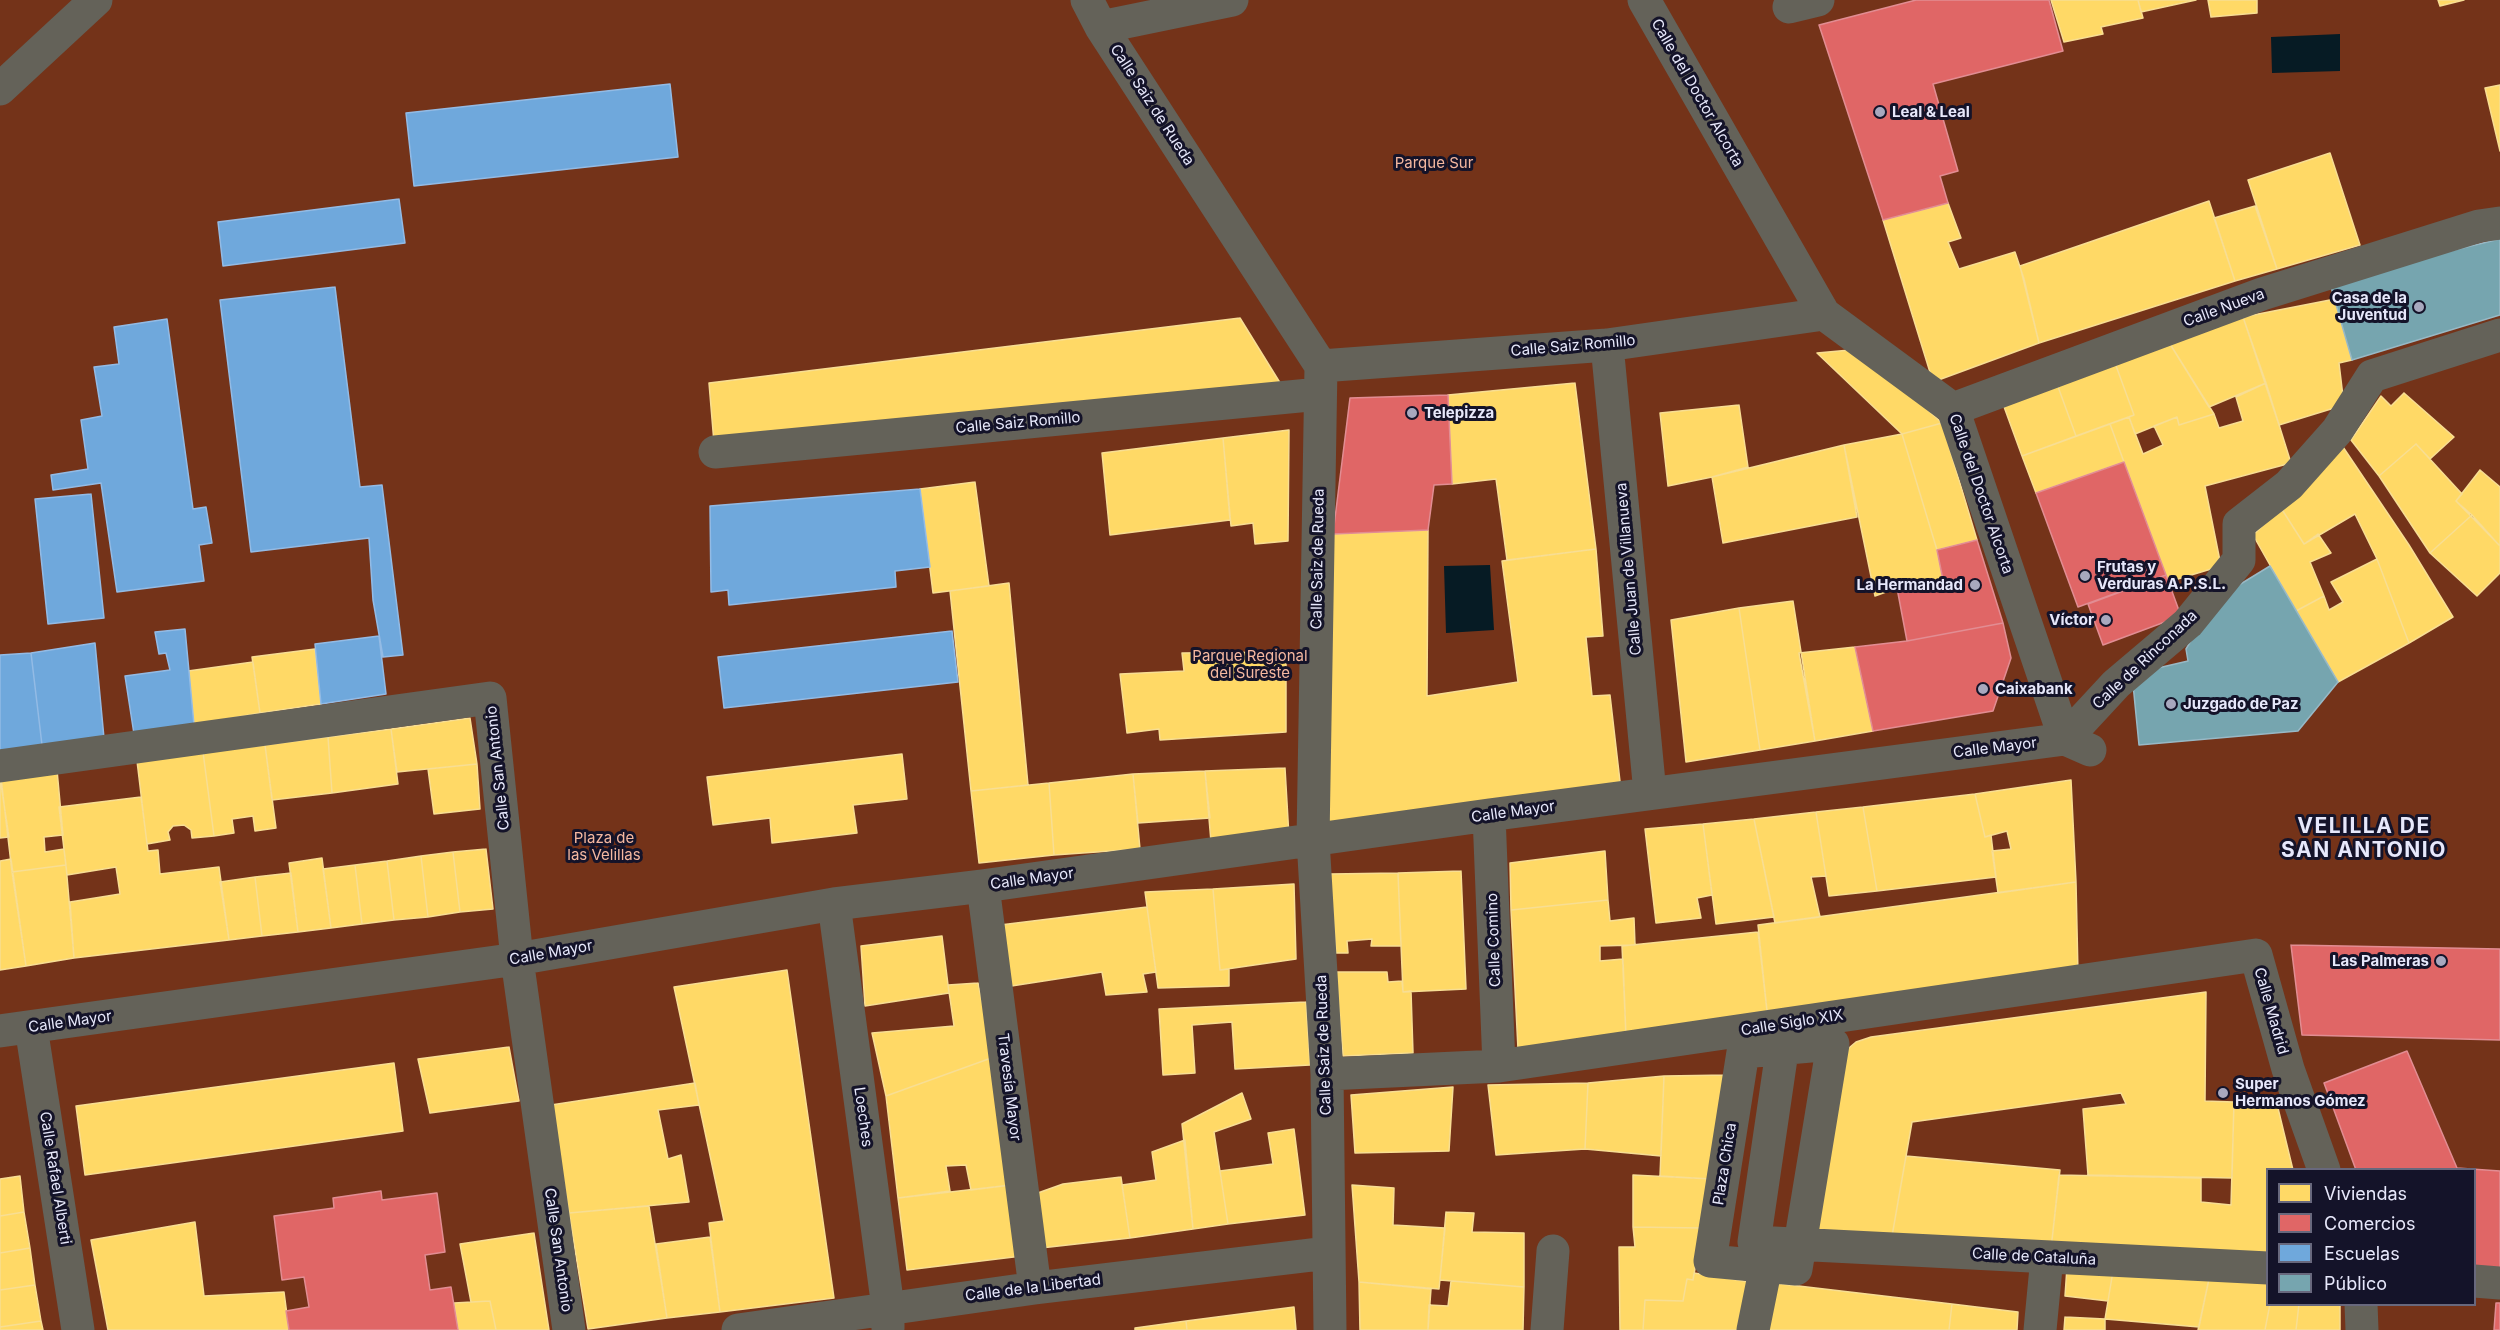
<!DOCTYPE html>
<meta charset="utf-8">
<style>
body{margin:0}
#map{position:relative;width:2500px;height:1330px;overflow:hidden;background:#33314c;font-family:Inter,sans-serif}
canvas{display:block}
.legend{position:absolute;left:2266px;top:1168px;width:210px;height:138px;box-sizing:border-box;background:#141329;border:2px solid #68687d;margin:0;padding:8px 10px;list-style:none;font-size:18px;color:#e7e8fb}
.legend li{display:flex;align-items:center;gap:12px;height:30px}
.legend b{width:30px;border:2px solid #68687d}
</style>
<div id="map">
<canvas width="2500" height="1330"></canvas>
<ul class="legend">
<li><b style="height:16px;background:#ffd966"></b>Viviendas</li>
<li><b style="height:16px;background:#e06666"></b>Comercios</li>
<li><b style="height:16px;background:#6fa8dc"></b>Escuelas</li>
<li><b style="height:16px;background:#76a5af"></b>Público</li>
</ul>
</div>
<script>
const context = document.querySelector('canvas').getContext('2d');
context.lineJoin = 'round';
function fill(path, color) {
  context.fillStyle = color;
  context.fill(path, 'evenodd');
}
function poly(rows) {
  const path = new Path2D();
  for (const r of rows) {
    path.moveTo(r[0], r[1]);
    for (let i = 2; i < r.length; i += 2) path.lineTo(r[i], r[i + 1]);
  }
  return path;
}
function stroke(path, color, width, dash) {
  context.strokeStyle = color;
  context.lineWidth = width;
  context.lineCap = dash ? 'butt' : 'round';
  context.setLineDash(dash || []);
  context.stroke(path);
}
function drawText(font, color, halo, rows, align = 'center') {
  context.font = font + ' Inter,sans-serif';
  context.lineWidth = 6;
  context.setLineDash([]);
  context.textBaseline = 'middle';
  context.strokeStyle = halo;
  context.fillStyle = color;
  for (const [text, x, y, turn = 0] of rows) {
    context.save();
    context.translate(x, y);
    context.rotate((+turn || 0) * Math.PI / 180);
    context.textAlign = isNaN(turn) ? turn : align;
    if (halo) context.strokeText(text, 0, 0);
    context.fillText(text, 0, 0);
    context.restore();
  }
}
fill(poly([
 [0,0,2500,0,2500,1330,0,1330],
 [2268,1170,2474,1170,2474,1304,2268,1304]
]), '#743319');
fill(poly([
 [2340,34,2340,71,2272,73,2271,37],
 [1490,565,1494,630,1446,633,1444,566]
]), '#061b24');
const homes = poly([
 [2051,0,2138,0,2143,18,2101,27,2103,34,2064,42,2051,0],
 [2138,0,2196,0,2141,12,2138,0],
 [2208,0,2257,0,2257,13,2211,17,2208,0],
 [2438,0,2464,0,2440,6,2438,0],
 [2500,85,2500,151,2485,88,2500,85],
 [2330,153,2360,245,2277,269,2248,180,2330,153],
 [2209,201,2235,281,2039,343,2020,266,2209,201],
 [1948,203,1961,238,1948,242,1959,269,2015,252,2024,279,2039,343,1933,382,1883,220,1948,203],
 [2255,206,2277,269,2235,281,2214,218,2255,206],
 [2335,299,2352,360,2339,363,2344,405,2279,425,2243,317,2335,299],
 [2243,317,2266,383,2209,407,2170,344,2243,317],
 [1240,318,1282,386,714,443,709,383,1240,318],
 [2170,344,2214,414,2179,425,2177,417,2135,434,2129,417,2134,415,2115,363,2170,344],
 [1861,349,1942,423,1902,434,1817,353,1861,349],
 [2115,363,2134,415,2076,436,2057,384,2115,363],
 [1575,383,1596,549,1507,560,1496,479,1452,484,1448,395,1575,383],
 [2266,383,2291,463,2205,486,2221,566,2168,582,2110,424,2129,417,2143,454,2163,445,2154,426,2177,417,2179,425,2214,414,2219,428,2243,421,2236,397,2266,383],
 [2057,384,2076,436,2022,456,2003,404,2057,384],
 [2404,393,2454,437,2430,459,2416,444,2379,476,2351,440,2381,396,2391,406,2404,393],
 [1739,405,1748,467,1712,477,1668,486,1660,413,1739,405],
 [1942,423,1977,540,1937,550,1902,434,1942,423],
 [2110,424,2124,462,2036,493,2022,456,2110,424],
 [1289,430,1288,541,1255,544,1253,523,1231,526,1223,438,1289,430],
 [1902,434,1937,550,1943,580,1897,588,1875,596,1844,445,1902,434],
 [1223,438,1230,520,1110,535,1102,453,1223,438],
 [2341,444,2409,545,2453,617,2409,643,2377,559,2355,514,2304,544,2281,508,2341,444],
 [2416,444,2462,494,2456,501,2472,515,2430,553,2379,476,2416,444],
 [1844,445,1857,517,1723,543,1712,477,1844,445],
 [2480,470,2500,487,2500,546,2456,501,2480,470],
 [975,482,989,586,933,593,920,489,975,482],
 [2281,508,2304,544,2318,534,2331,553,2310,562,2324,596,2296,611,2253,535,2281,508],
 [2472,515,2500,546,2500,573,2477,596,2430,553,2472,515],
 [1428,530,1427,696,1518,682,1502,561,1596,549,1603,636,1586,637,1592,696,1610,695,1621,790,1325,828,1333,534,1428,530],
 [2377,559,2409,643,2338,682,2296,611,2324,596,2329,610,2343,602,2331,582,2377,559],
 [1009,583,1028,785,971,791,950,591,1009,583],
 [1793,601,1815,741,1760,750,1739,608,1793,601],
 [1739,608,1760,750,1686,762,1671,620,1739,608],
 [1855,647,1873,731,1815,741,1799,653,1855,647],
 [315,649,321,704,260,713,252,657,315,649],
 [1286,652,1286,732,1160,740,1159,729,1127,733,1120,674,1184,671,1182,653,1286,652],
 [253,662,260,713,194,725,188,671,253,662],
 [470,718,477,764,397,772,391,729,470,718],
 [391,729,398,784,332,793,328,737,391,729],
 [328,737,332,793,272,800,265,745,328,737],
 [265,745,276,828,255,831,253,816,232,819,234,833,214,836,203,752,265,745],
 [203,752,214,836,192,838,191,830,184,825,173,826,168,832,170,840,147,844,137,761,203,752],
 [902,754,907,799,853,805,857,833,772,843,770,818,713,825,707,777,902,754],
 [477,764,480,809,434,814,428,769,477,764],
 [1285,768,1289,837,1211,842,1205,771,1285,768],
 [57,770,63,835,44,837,45,852,64,849,66,865,12,872,1,778,57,770],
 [1205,771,1210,818,1138,823,1133,774,1205,771],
 [1133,774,1140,849,1054,855,1049,783,1133,774],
 [0,778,9,837,0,838,0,778],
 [2071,780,2076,882,1998,893,1992,851,2011,849,2007,831,1985,837,1975,794,2071,780],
 [1049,783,1054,855,979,863,971,791,1049,783],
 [1975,794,1985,837,1991,835,1996,877,1877,891,1863,807,1975,794],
 [141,797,148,851,158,850,160,874,219,867,229,940,74,958,70,902,120,894,116,867,67,875,59,807,141,797],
 [1863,807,1877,891,1829,896,1816,812,1863,807],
 [1816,812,1826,876,1811,877,1820,917,1775,923,1754,819,1816,812],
 [1754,819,1774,917,1716,924,1703,824,1754,819],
 [1703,824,1712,895,1697,898,1701,918,1656,923,1645,829,1703,824],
 [486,849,493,909,460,912,453,852,486,849],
 [1605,851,1608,900,1511,910,1510,863,1605,851],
 [453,852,460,912,428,917,421,856,453,852],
 [421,856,428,917,394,920,387,861,421,856],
 [322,858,331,928,298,932,289,863,322,858],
 [11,859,26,966,0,970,0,861,11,859],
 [387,861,394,920,362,924,355,865,387,861],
 [66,865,74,958,26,966,12,872,66,865],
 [355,865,362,924,331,928,323,869,355,865],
 [1461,871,1466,989,1403,992,1398,873,1461,871],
 [291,873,298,932,262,936,255,877,291,873],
 [1398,873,1401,946,1371,946,1372,939,1347,941,1348,953,1336,953,1330,874,1398,873],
 [255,877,262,936,229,940,220,882,255,877],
 [2076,882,2078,974,1768,1020,1758,925,2076,882],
 [1294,884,1296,959,1220,970,1213,889,1294,884],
 [1213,889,1220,970,1229,969,1229,986,1158,988,1145,892,1213,889],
 [1608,900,1610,921,1634,918,1635,945,1600,946,1600,961,1623,959,1626,1037,1518,1049,1511,910,1608,900],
 [1147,907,1156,972,1143,974,1147,992,1106,995,1102,972,1005,987,1000,925,1147,907],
 [1758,932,1768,1020,1626,1037,1622,946,1758,932],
 [942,936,949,993,865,1006,861,946,942,936],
 [787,970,834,1298,720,1312,709,1223,724,1221,674,987,787,970],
 [1336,972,1387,972,1388,982,1402,981,1403,992,1411,991,1413,1053,1343,1056,1336,972],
 [978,983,994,1057,886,1096,872,1033,954,1026,948,985,978,983],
 [2206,992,2205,1101,2234,1102,2232,1178,2088,1175,2083,1109,2126,1104,2121,1093,1912,1122,1891,1242,1810,1237,1837,1058,1856,1042,1871,1037,2206,992],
 [1306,1002,1310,1065,1235,1069,1232,1022,1192,1025,1195,1073,1163,1075,1159,1009,1306,1002],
 [509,1047,519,1101,430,1113,418,1059,509,1047],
 [994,1057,1011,1185,971,1190,966,1165,946,1166,950,1191,898,1198,886,1096,994,1057],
 [394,1063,403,1131,85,1175,76,1106,394,1063],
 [1728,1075,1711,1179,1660,1176,1664,1076,1728,1075],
 [1664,1076,1661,1156,1585,1149,1588,1083,1664,1076],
 [695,1083,699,1105,658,1110,668,1159,681,1155,689,1202,569,1213,551,1105,695,1083],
 [1588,1083,1585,1149,1496,1155,1488,1085,1588,1083],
 [1453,1087,1449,1151,1355,1153,1351,1095,1453,1087],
 [1242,1093,1251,1119,1214,1132,1228,1224,1193,1229,1182,1124,1242,1093],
 [2234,1102,2277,1104,2293,1170,2268,1170,2268,1261,2051,1249,2059,1175,2201,1178,2201,1202,2231,1205,2234,1102],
 [1294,1129,1305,1215,1228,1224,1220,1171,1273,1164,1268,1133,1294,1129],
 [1185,1140,1193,1229,1130,1238,1122,1185,1156,1180,1152,1152,1185,1140],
 [1906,1156,2060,1170,2051,1249,1891,1242,1906,1156],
 [1633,1175,1711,1179,1702,1228,1633,1227,1633,1175],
 [20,1176,24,1212,0,1216,0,1179,20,1176],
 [1121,1177,1130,1238,1041,1248,1035,1194,1063,1184,1121,1177],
 [1011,1185,1022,1256,907,1270,898,1198,1011,1185],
 [1352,1185,1394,1188,1393,1225,1445,1228,1439,1289,1359,1282,1352,1185],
 [649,1206,667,1318,588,1329,569,1213,649,1206],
 [24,1212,30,1248,0,1253,0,1216,24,1212],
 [1446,1212,1474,1213,1472,1232,1524,1233,1524,1287,1440,1280,1446,1212],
 [195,1222,204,1296,284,1292,289,1330,108,1330,91,1240,195,1222],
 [1633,1227,1702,1228,1693,1280,1687,1279,1683,1301,1645,1300,1643,1330,1620,1330,1619,1247,1635,1247,1633,1227],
 [534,1233,549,1330,496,1330,490,1301,471,1302,460,1244,534,1233],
 [710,1237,720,1312,667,1318,656,1244,710,1237],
 [30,1248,35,1285,0,1290,0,1253,30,1248],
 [2067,1267,2113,1271,2108,1301,2065,1296,2067,1267],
 [2113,1271,2209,1279,2199,1327,2105,1319,2113,1271],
 [1694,1273,1750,1282,1742,1330,1643,1330,1645,1300,1683,1301,1687,1279,1693,1280,1694,1273],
 [2209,1279,2268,1283,2268,1304,2270,1304,2265,1330,2198,1330,2209,1279],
 [1451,1281,1524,1287,1523,1330,1428,1330,1429,1305,1448,1306,1451,1281],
 [1359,1282,1431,1289,1428,1330,1360,1330,1359,1282],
 [1773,1283,1952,1304,1949,1330,1764,1330,1773,1283],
 [35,1285,41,1321,0,1327,0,1290,35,1285],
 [490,1301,496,1330,458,1330,454,1303,490,1301],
 [1952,1304,2018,1312,2017,1330,1949,1330,1952,1304],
 [2270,1304,2299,1304,2296,1330,2265,1330,2270,1304],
 [2299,1304,2340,1304,2340,1330,2296,1330,2299,1304],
 [1294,1307,1296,1330,1187,1330,1186,1321,1294,1307],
 [2065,1317,2105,1319,2105,1330,2064,1330,2065,1317],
 [41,1321,43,1330,0,1330,0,1327,41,1321],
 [1186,1321,1187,1330,1135,1330,1135,1328,1186,1321]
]);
fill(homes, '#ffd966');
stroke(homes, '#f8de93', 1.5);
const shops = poly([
 [1916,0,2049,0,2063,51,1933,84,1958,171,1940,176,1948,203,1883,220,1819,25,1916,0],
 [1448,395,1452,484,1434,485,1428,530,1333,534,1350,398,1448,395],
 [2124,462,2166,575,2078,607,2036,493,2124,462],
 [1977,540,2003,623,1907,641,1897,588,1943,580,1937,550,1977,540],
 [2166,575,2181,616,2103,645,2088,604,2166,575],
 [2003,623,2011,658,1993,711,1873,731,1855,647,1907,641,2003,623],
 [2291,945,2500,949,2500,1040,2302,1035,2291,945],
 [2407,1051,2457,1168,2500,1171,2500,1269,2474,1267,2474,1170,2356,1170,2324,1083,2407,1051],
 [381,1191,382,1200,437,1193,445,1252,425,1255,430,1290,451,1287,458,1330,289,1330,286,1311,309,1307,304,1277,282,1280,274,1216,334,1208,333,1198,381,1191],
 [2496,1303,2500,1303,2500,1330,2494,1330,2496,1303]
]);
fill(shops, '#e06666');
stroke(shops, '#e28d93', 1.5);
const schools = poly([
 [670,84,678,157,414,186,406,113,670,84],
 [399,199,405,243,223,266,218,222,399,199],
 [335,287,360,487,382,485,403,655,383,657,373,600,369,538,251,552,220,300,335,287],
 [167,319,193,509,206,507,212,543,199,545,204,581,117,592,101,483,53,490,51,475,88,469,81,420,102,416,94,367,119,364,114,327,167,319],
 [920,489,930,567,895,571,896,587,729,605,728,590,711,592,710,506,920,489],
 [91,494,104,618,48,624,35,499,91,494],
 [185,629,194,725,134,734,125,676,170,670,166,653,159,654,155,632,185,629],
 [952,631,958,682,724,708,718,657,952,631],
 [379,636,386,694,321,704,315,644,379,636],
 [95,643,104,738,42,745,31,653,95,643],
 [31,653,42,745,0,751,0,655,31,653]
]);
fill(schools, '#6fa8dc');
stroke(schools, '#93bbe5', 1.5);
const public = poly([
 [2500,239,2500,315,2352,360,2329,280,2500,239],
 [2270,566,2338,682,2298,731,2139,745,2132,674,2188,661,2186,649,2216,599,2270,566]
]);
fill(public, '#76a5af');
stroke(public, '#98b9c6', 1.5);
stroke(poly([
 [1087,0,1101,27,1321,366,1313,840,1327,1074,1330,1330],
 [1644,0,1824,314,1953,409,2065,739,2090,750],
 [1789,7,1818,0],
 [1101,27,1232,0],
 [0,89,96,0],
 [1607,345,1650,793],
 [1321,366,1607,345,1824,314],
 [1953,409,2262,294,2479,226,2500,223],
 [715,452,1320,394],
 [0,766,490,698,517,959,569,1330],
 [1489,815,1499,1066],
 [983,886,1035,1288],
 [834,904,888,1308,888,1328],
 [1786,1024,1754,1242,2268,1268],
 [31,1027,78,1330],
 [0,1031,517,959,834,904,983,886,1489,815,2065,739,2116,684,2188,623,2239,560,2239,524,2289,485,2337,431,2372,376,2500,335],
 [1833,1044,1796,1269,1710,1261,1743,1052,1833,1044],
 [1327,1074,1499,1066,2256,955,2288,1069,2324,1170],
 [2474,1281,2500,1283],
 [2361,1304,2362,1330],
 [738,1330,1035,1288,1328,1253],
 [1547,1330,1553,1251],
 [1753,1330,1770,1246],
 [2040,1330,2047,1257]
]), '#646259', 33);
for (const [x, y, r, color] of [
 [1880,112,6,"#a8a8be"],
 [2419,307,6,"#a8a8be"],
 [1412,413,6,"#a8a8be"],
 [2085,576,6,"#a8a8be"],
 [1975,585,6,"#a8a8be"],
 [2106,620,6,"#a8a8be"],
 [1983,689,6,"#a8a8be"],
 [2171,704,6,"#a8a8be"],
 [2441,961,6,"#a8a8be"],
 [2223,1093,6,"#a8a8be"]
]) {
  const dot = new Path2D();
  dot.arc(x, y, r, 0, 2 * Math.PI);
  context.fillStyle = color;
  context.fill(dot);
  stroke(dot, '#141329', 2);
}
drawText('15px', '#e7e8fb', '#141329', [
 ["Calle del Doctor Alcorta",1697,93,60],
 ["Calle Saiz de Rueda",1152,105,57],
 ["Calle Nueva",2224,308,-20],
 ["Calle Saiz Romillo",1573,346,-5],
 ["Calle Saiz Romillo",1018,423,-5],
 ["Calle del Doctor Alcorta",1981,494,71],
 ["Calle Saiz de Rueda",1318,559,-89],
 ["Calle Juan de Villanueva",1629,569,-95],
 ["Calle de Rinconada",2145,660,-43],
 ["Calle Mayor",1995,748,-7],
 ["Calle San Antonio",498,768,-96],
 ["Calle Mayor",1513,812,-8],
 ["Calle Mayor",1032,879,-8],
 ["Calle Comino",1494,940,-92],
 ["Calle Mayor",551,953,-10],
 ["Calle Madrid",2271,1011,74],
 ["Calle Mayor",70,1022,-8],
 ["Calle Siglo XIX",1792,1023,-9],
 ["Calle Saiz de Rueda",1324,1045,-92],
 ["Travesía Mayor",1009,1087,83],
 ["Loeches",863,1117,82],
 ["Plaza Chica",1725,1164,-81],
 ["Calle Rafael Alberti",55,1178,81],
 ["Calle San Antonio",558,1250,82],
 ["Calle de Cataluña",2034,1257,3],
 ["Calle de la Libertad",1033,1288,-7]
]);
drawText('bold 15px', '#e7e8fb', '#141329', [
 ["Leal & Leal",1892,112],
 ["Casa de la",2407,298,"right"],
 ["Juventud",2407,315,"right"],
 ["Telepizza",1424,413],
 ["Frutas y",2097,567],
 ["Verduras A.P.S.L.",2097,584],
 ["La Hermandad",1963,585,"right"],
 ["Víctor",2094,620,"right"],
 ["Caixabank",1995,689],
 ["Juzgado de Paz",2183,704],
 ["Las Palmeras",2429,961,"right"],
 ["Super",2235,1084],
 ["Hermanos Gómez",2235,1101]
], 'left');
drawText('15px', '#f5b8a0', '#141329', [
 ["Parque Sur",1434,163],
 ["Parque Regional",1250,656],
 ["del Sureste",1250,673],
 ["Plaza de",604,838],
 ["las Velillas",604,855]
]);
context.letterSpacing = '1.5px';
drawText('bold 21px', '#e7e8fb', '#141329', [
 ["VELILLA DE",2364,827],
 ["SAN ANTONIO",2364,851]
]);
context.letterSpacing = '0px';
</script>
